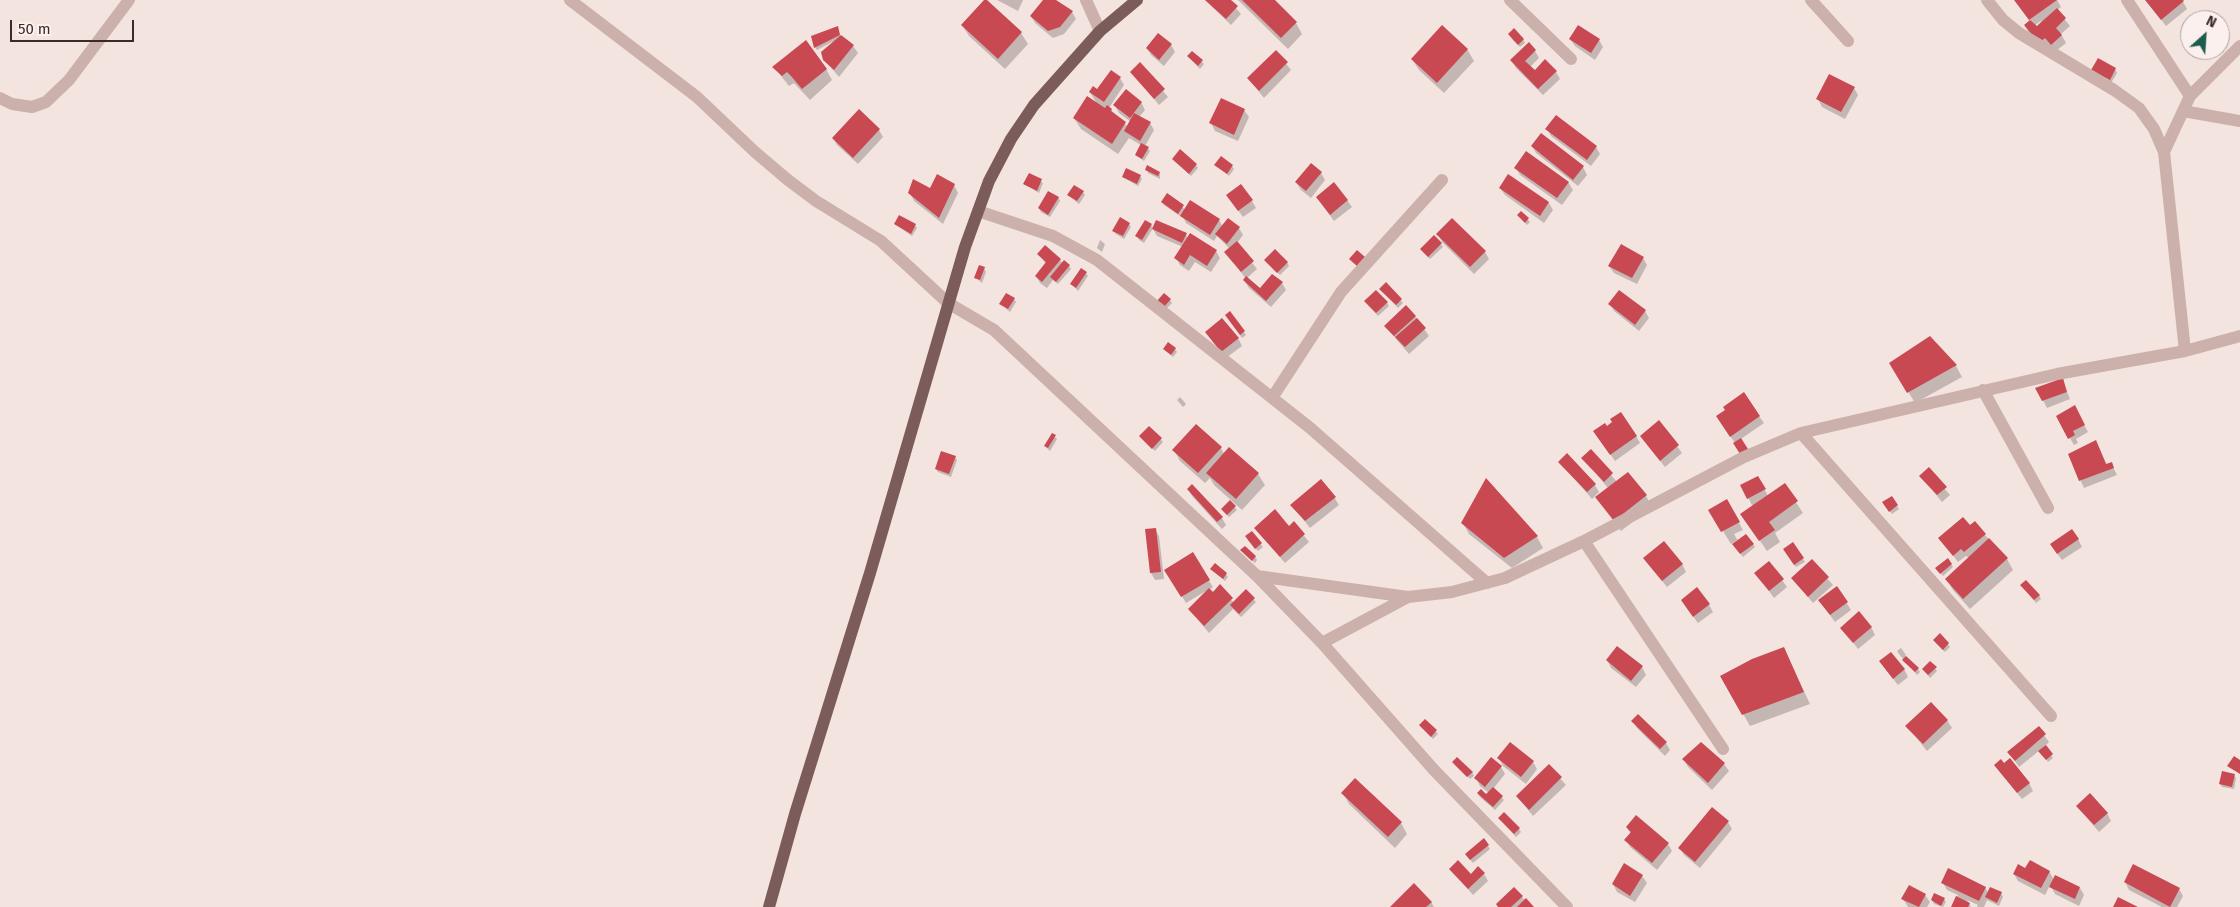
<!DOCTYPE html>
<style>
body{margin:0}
#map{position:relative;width:2240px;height:907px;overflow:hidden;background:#f4e4e0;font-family:"Fira Sans",sans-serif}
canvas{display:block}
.north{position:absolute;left:2180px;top:10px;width:50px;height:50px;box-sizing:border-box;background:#fbf0ed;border:1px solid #aea19f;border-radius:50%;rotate:26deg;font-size:14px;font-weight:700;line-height:20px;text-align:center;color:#3a2a2a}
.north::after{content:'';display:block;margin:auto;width:18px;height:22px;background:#1e5d4e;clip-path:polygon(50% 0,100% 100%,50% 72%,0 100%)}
.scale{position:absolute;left:10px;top:20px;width:124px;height:22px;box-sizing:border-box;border:2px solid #3a2a2a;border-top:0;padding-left:6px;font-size:15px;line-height:18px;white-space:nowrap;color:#3a2a2a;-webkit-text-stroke:4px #fbf0ed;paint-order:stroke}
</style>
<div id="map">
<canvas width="2240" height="907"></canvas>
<div class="north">N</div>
<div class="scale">50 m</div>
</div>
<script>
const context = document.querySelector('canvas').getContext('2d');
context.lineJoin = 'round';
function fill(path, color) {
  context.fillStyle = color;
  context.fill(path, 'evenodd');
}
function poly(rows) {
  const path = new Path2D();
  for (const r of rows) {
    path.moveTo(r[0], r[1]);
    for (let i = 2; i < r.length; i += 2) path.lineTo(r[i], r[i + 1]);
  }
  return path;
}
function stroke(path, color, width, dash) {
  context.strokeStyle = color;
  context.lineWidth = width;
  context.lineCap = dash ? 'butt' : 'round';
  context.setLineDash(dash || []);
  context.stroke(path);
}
fill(poly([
 [985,0,1021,33,1028,44,1005,69,969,36,962,25],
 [997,0,1023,0,1018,11],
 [1044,0,1053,0,1072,12,1076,19,1064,34,1053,38,1035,23,1031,16],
 [1205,0,1229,0,1241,14,1231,25],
 [1238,0,1273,0,1296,23,1302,34,1288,49],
 [2015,0,2057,0,2061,7,2057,10,2070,26,2061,34,2066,43,2056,51,2029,33,2025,26,2030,21],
 [2042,20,2036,28,2034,26],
 [2146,0,2182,0,2187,9,2166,26],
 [838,28,840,36,853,46,858,53,839,77,828,64,834,41,817,50,815,47],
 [1511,38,1523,39,1525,43,1520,47],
 [1570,39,1599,40,1603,47,1595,60,1575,46],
 [1171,45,1175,52,1164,66,1151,55,1147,48],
 [1467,49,1474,61,1444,93,1419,70,1412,59],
 [1276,51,1291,70,1264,98,1248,78],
 [1535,51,1539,58,1530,67,1535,72,1556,72,1560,79,1543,95,1516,68,1512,61],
 [1192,52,1204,64,1200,69,1189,57],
 [1140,64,1168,97,1159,105,1132,72],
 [774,67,826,69,832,80,810,100,794,83,789,86],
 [2115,69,2117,73,2111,83,2094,73],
 [1120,78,1124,85,1109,108,1128,127,1131,122,1119,113,1115,106,1141,102,1145,110,1139,117,1150,123,1154,130,1145,146,1150,151,1144,161,1136,155,1141,145,1129,138,1118,154,1081,129,1074,118,1097,104,1090,92,1098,91],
 [1854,88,1858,95,1845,119,1822,107,1818,99],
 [1244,110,1249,117,1238,141,1215,131,1211,123],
 [859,111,879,130,883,137,858,164,837,145,833,138],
 [1547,129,1596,147,1600,154,1591,166,1551,136],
 [1532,146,1583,167,1587,175,1578,186,1536,153],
 [1173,159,1196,165,1198,168,1191,176],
 [1216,165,1232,166,1234,169,1229,176],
 [1516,168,1568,182,1573,190,1562,205,1520,175],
 [1147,170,1160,173,1160,179,1148,173],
 [1321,173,1325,180,1311,198,1301,190,1296,182],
 [1030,174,1043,183,1039,193,1025,184],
 [1140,176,1142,179,1138,186,1123,177],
 [1509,176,1549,203,1553,210,1544,223,1505,195,1500,188],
 [954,185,958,193,943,224,914,201,910,193],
 [1083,192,1085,195,1079,204,1068,195],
 [1167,195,1186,210,1219,220,1223,227,1239,228,1243,235,1237,243,1257,269,1247,278,1260,290,1282,283,1286,290,1271,307,1249,288,1244,280,1246,279,1226,252,1230,249,1217,236,1214,241,1186,223,1182,215,1180,216,1164,205,1162,202],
 [1058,197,1060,201,1050,217,1041,212,1039,208],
 [1317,197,1347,200,1352,207,1334,221],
 [1252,201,1256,208,1243,217,1232,202],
 [1521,213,1530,222,1527,225,1521,218],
 [895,224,915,225,917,228,912,236],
 [1129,224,1131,227,1124,239,1116,234,1114,231],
 [1151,225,1153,228,1144,243,1139,240,1137,236],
 [1153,229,1186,234,1188,239,1216,251,1220,258,1211,272,1195,262,1189,271,1180,265,1176,258,1183,247,1157,236],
 [1438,234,1485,252,1489,259,1474,274,1442,242],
 [1100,240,1105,244,1102,252,1097,248],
 [1441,244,1443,247,1430,259,1423,252],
 [1038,254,1060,260,1063,264,1069,266,1071,269,1058,284,1053,280,1047,288,1040,283,1036,276,1046,264],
 [1643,258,1647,265,1637,284,1614,273,1609,266],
 [1265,260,1287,262,1289,266,1280,275],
 [984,268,986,272,982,283,976,278],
 [1086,273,1088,276,1078,291,1072,284],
 [1386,284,1403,303,1398,308,1383,292],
 [1620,292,1645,311,1649,318,1639,331,1614,311,1610,304],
 [1014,299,1016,302,1010,312,1001,304],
 [1170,300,1172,303,1165,310,1158,302],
 [1387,303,1389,306,1378,316,1368,305],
 [1230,313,1246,335,1242,338,1228,318],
 [1415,316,1429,336,1409,354,1385,326],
 [1207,333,1238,338,1242,346,1226,358],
 [1164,349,1175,349,1177,352,1173,357],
 [1891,363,1956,366,1962,377,1915,403],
 [2062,380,2070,399,2047,408,2037,389],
 [1180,397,1186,404,1183,407,1177,400],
 [2074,407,2088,432,2076,439,2078,443,2074,445,2057,416],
 [1759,416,1764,423,1735,443,1722,424],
 [1659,422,1682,453,1665,467,1646,443],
 [1149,427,1163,442,1155,451,1140,436],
 [1607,427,1636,436,1640,443,1615,461,1599,438],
 [1052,434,1057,439,1050,451,1045,446],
 [2096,441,2107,465,2111,463,2117,475,2084,488,2069,455],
 [1221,448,1224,454,1258,474,1265,485,1242,510,1214,485,1210,478,1205,483,1180,461,1174,450],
 [1591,451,1617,482,1646,496,1652,507,1621,531,1597,497,1608,488,1583,458],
 [955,457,957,460,951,477,938,472,936,469],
 [1560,462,1595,485,1599,492,1592,499],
 [1928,469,1950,495,1942,502,1921,476],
 [1758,477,1768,496,1784,484,1803,513,1775,533,1780,542,1767,551,1742,515,1753,507,1742,486],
 [1192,486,1222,518,1226,525,1222,529,1192,496,1188,489],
 [1334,497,1339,505,1310,528,1292,505],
 [1892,498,1899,509,1892,514,1884,503],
 [1727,501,1743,530,1734,534,1738,541,1753,544,1755,547,1743,557,1736,548,1738,541,1737,540,1731,544,1710,510],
 [1230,502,1237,510,1229,517,1224,512],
 [1294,523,1309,542,1285,563,1255,528,1289,527],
 [1463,523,1537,537,1543,548,1512,568,1469,534],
 [1969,527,1985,535,2007,559,2013,570,1970,609,1953,590,1946,579,1969,558,1966,556,1958,562,1940,538],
 [1155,529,1159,536,1164,579,1155,580,1151,573],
 [1251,532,1263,547,1258,551,1248,540],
 [2078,539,2082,547,2062,560,2056,552],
 [1793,544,1805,562,1796,567,1786,553],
 [1242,551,1255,556,1257,560,1255,563],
 [1192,554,1213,587,1209,590,1213,593,1220,586,1234,603,1246,591,1256,602,1241,617,1233,609,1209,633,1189,609,1206,591,1186,603,1166,570],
 [1812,561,1833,585,1813,603,1792,578],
 [1682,564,1686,572,1667,587,1649,565],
 [1951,564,1953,567,1943,576,1939,571],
 [1211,569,1226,574,1228,577,1225,581],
 [1756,573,1782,580,1787,587,1774,598],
 [2022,586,2039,595,2041,599,2036,603],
 [1837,588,1851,610,1835,622,1824,607],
 [1709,605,1713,612,1698,623,1686,607],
 [1871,627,1875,635,1858,649,1842,628],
 [1936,643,1948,644,1950,647,1945,652],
 [1901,648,1906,655,1905,656,1918,669,1920,672,1917,675,1899,654,1897,651],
 [1784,649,1810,704,1750,726,1722,676],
 [1607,660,1642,667,1646,675,1636,687,1611,668],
 [1880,662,1904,669,1908,677,1898,685],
 [1935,668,1937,671,1930,678,1924,670],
 [1638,715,1666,743,1670,750,1665,756,1637,728,1633,721],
 [1425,720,1438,734,1433,739,1420,725],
 [1947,720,1952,728,1927,751,1907,726],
 [2038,727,2049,742,2045,746,2053,758,2048,762,2040,750,2019,767,2009,752],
 [1701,744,1724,764,1729,771,1712,790,1688,767,1684,760],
 [1499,758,1533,762,1537,769,1526,784,1503,766],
 [1453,762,1472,772,1474,776,1470,779],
 [1549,766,1566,785,1533,816,1517,796],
 [1501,767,1505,774,1493,789,1504,800,1495,810,1480,797,1478,794,1486,796,1489,793,1480,786,1476,778],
 [2000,772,2029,783,2033,791,2022,799],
 [2234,775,2236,778,2234,789,2222,787,2220,784],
 [1343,793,1401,823,1407,834,1395,848,1349,804],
 [2077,806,2107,813,2111,821,2099,832],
 [1499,818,1519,829,1521,832,1516,837],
 [1728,822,1732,829,1700,868,1684,855,1680,848],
 [1627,828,1668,844,1672,851,1657,870,1630,847,1626,840,1631,834],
 [1484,840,1490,849,1473,863,1468,857],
 [1450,869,1471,875,1484,874,1488,881,1473,895],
 [2026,870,2049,871,2054,880,2080,888,2084,895,2079,906,2055,894,2050,885,2045,895,2018,881,2014,874],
 [1642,876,1647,883,1635,902,1617,892,1613,884],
 [2125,882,2179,889,2183,896,2177,907,2162,907,2129,890],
 [1943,883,1985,887,1988,893,2001,893,2003,897,1999,906,1987,900,1984,907,1977,907,1978,905,1967,900,1971,907,1952,907,1958,895,1947,890],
 [1925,895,1930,902,1927,907,1908,907,1903,899],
 [1522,897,1532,907,1499,907],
 [1944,899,1946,902,1943,907,1934,904,1932,900],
 [1431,902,1434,907,1392,907]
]), '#0003');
fill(poly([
 [984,0,987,0,1022,32,998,59,961,25],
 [1043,0,1056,0,1073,11,1060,27,1048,31,1030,16],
 [1205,0,1231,0,1238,6,1226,19],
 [1242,0,1275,0,1297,22,1281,38],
 [2014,0,2057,0,2029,20],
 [2145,0,2183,0,2184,1,2161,20],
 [2057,8,2066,18,2056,28,2062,35,2051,45,2045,38,2039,43,2024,25,2030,20,2037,26],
 [1442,25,1468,49,1437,83,1411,59],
 [1578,25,1600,39,1591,53,1569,39],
 [838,26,840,35,814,48,811,36],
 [1514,28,1524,39,1518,45,1508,34],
 [1158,33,1172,44,1159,60,1146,48],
 [841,35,854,45,834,70,823,60,821,52],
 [806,40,827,69,802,89,791,76,787,72,782,76,772,67],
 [1529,42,1536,50,1525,61,1535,70,1545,59,1557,71,1538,89,1510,60],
 [1276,50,1288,62,1259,91,1247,78],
 [1192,51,1203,60,1198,66,1187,56],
 [2098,58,2116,68,2110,80,2091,70],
 [1140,62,1165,89,1154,99,1130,72],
 [1111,70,1121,77,1104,102,1089,92,1093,86,1097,89],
 [1829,74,1855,87,1841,112,1816,99],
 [1126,89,1142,102,1130,118,1113,105],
 [1087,96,1105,108,1107,105,1112,109,1111,111,1126,122,1112,144,1073,118],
 [1221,98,1245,109,1234,135,1209,123],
 [859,109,880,129,853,158,832,138],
 [1134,113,1151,122,1140,141,1124,131],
 [1556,115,1597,146,1587,160,1545,129],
 [1541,133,1584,166,1573,180,1531,146],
 [1141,143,1149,147,1142,159,1135,155],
 [1180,149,1197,164,1189,174,1172,159],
 [1526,151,1569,182,1557,198,1514,168],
 [1221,156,1233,165,1227,174,1214,165],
 [1311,163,1322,172,1306,191,1295,182],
 [1147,165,1160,172,1158,176,1145,170],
 [1126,168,1141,175,1137,184,1122,177],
 [1029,173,1042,179,1037,191,1023,184],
 [937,174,955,184,939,218,908,193,913,179,930,188],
 [1508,174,1549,202,1540,216,1499,188],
 [1334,182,1348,200,1330,215,1316,197],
 [1241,184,1253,200,1238,211,1226,195],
 [1074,185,1084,191,1077,201,1067,195],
 [1048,191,1059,197,1048,215,1038,208],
 [1167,193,1184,205,1178,214,1161,202],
 [1190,200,1220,219,1210,235,1180,216],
 [1521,211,1529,218,1525,223,1517,215],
 [899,215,916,224,911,234,894,224],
 [1120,217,1130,223,1123,236,1112,231],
 [1228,218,1240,227,1227,244,1215,234],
 [1452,218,1486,251,1470,267,1436,234],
 [1145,220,1152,224,1142,240,1135,236],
 [1156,220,1187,233,1182,243,1152,229],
 [1190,233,1217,250,1207,266,1190,255,1184,265,1174,258],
 [1434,235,1442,243,1428,257,1420,249],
 [1237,241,1254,261,1241,272,1224,252],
 [1621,244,1644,257,1632,278,1608,266],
 [1045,245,1061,259,1042,282,1035,276,1046,262,1037,254],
 [1275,249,1288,262,1277,273,1264,260],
 [1357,250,1365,257,1357,266,1349,259],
 [1064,260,1070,265,1056,282,1050,277],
 [979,265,985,267,980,280,974,278],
 [1081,268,1087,272,1076,288,1070,284],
 [1272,274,1283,282,1266,301,1243,280,1246,276,1260,288],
 [1386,282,1402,299,1396,305,1379,289],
 [1376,290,1388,302,1376,313,1364,301],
 [1619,290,1646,310,1635,325,1608,304],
 [1006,293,1015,298,1008,309,999,304],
 [1164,293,1171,299,1163,308,1156,302],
 [1406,305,1416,316,1394,336,1384,326],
 [1230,311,1245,331,1240,335,1225,315],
 [1222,318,1239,338,1221,352,1205,332],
 [1417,318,1426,328,1405,347,1395,337],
 [1930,336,1957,365,1907,393,1889,363],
 [1168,342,1176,348,1171,355,1163,349],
 [2063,378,2067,392,2042,401,2035,388],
 [1744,392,1760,416,1730,437,1716,416,1725,410,1723,407],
 [2075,405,2085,425,2073,431,2075,435,2068,439,2056,416],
 [1621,412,1637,436,1610,455,1593,431,1605,423,1607,426,1612,422,1610,419],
 [1659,420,1679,445,1660,461,1640,436],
 [1196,424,1222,447,1198,473,1172,450],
 [1149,426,1162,438,1152,449,1139,436],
 [1052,433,1056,435,1048,448,1044,446],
 [1741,438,1748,449,1740,454,1733,443],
 [2096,440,2106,464,2112,462,2114,468,2079,481,2068,454],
 [1229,447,1259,473,1236,499,1206,473],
 [1591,449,1613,473,1604,482,1581,458],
 [941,451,956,456,949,474,935,469],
 [1567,453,1596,484,1587,492,1558,462],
 [1929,467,1947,487,1937,495,1919,476],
 [1628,472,1647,495,1614,521,1595,497],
 [1758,476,1766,489,1747,499,1740,485],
 [1486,478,1538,536,1504,558,1461,523],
 [1321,479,1336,497,1305,521,1290,505],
 [1785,483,1798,501,1769,522,1775,530,1759,541,1740,514],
 [1192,484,1223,517,1217,522,1187,489],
 [1892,496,1898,505,1889,512,1882,502],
 [1727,499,1740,522,1721,532,1708,510],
 [1230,500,1236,506,1227,515,1221,509],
 [1275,509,1289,526,1294,521,1305,534,1280,557,1254,528],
 [1963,517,1970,525,1975,521,1986,534,1964,552,1961,549,1953,556,1938,538],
 [1156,528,1161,572,1150,573,1145,529],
 [2072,529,2079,539,2057,554,2050,544],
 [1252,531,1262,543,1255,549,1245,536],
 [1746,534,1754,544,1740,554,1732,544],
 [1989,538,2008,558,1963,599,1945,579],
 [1664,541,1683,564,1662,581,1643,558],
 [1793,542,1804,558,1794,565,1783,549],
 [1245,546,1256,556,1252,561,1240,550],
 [1193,552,1210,580,1181,597,1164,570],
 [1948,558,1952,564,1940,574,1935,568],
 [1812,559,1829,577,1808,597,1791,578],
 [1769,561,1784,579,1769,591,1754,573],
 [1215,563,1227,573,1223,579,1210,569],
 [2026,580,2040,595,2034,600,2020,585],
 [1220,584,1233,598,1204,626,1188,609,1209,588,1213,592],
 [1837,586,1848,602,1830,615,1818,600],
 [1697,587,1710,604,1693,617,1681,600],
 [1246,589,1255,598,1239,614,1230,605],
 [1859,611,1872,627,1853,643,1840,628],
 [1940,633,1949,643,1943,650,1933,640],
 [1617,646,1643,666,1631,681,1606,660],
 [1784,647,1804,692,1742,715,1720,676,1752,659],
 [1891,652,1905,669,1893,679,1879,661],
 [1906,656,1919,668,1915,672,1902,660],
 [1930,661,1937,667,1928,675,1922,669],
 [1931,702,1948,720,1923,744,1905,726],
 [1638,714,1667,742,1660,749,1631,721],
 [1425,719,1437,730,1431,737,1419,725],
 [2039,726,2046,734,2015,761,2007,752],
 [1510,742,1534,761,1521,777,1497,758],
 [1701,742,1725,763,1708,783,1682,759],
 [2046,745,2053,754,2046,760,2038,751],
 [2234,756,2240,760,2240,774,2227,766],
 [1457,757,1473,772,1467,777,1452,762],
 [1491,757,1502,766,1485,787,1474,778],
 [2010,758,2030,783,2017,793,1994,765,2001,759,2004,763],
 [1549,764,1562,777,1529,810,1516,796],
 [2222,771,2235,774,2232,787,2219,784],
 [1355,778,1402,822,1388,837,1341,793],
 [1493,787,1503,796,1493,807,1477,793,1481,789,1486,794],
 [2090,793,2108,813,2094,825,2076,806],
 [1712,807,1729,821,1695,862,1678,848],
 [1504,812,1520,828,1514,834,1498,818],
 [1636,815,1669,843,1652,863,1624,840,1631,832,1626,827],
 [1484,838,1489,845,1470,860,1465,854],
 [1458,860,1471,874,1478,866,1485,873,1468,889,1449,869],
 [2030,860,2050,871,2041,888,2013,874,2018,864,2025,868],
 [1624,863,1643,875,1630,896,1612,884],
 [2133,864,2180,888,2170,907,2124,882],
 [1948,868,1986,887,1979,901,1941,883],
 [2055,875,2080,887,2075,899,2049,887],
 [1414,883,1432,902,1426,907,1390,907],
 [1909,885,1926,894,1919,907,1901,899],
 [1514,887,1523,896,1511,907,1498,907,1496,904],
 [1990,887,2002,892,1997,903,1985,897],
 [1934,893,1945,898,1941,906,1931,900],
 [1956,896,1970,903,1968,907,1951,907],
 [2118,897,2138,907,2113,907],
 [1526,898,1534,907,1517,907]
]), '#c84952');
stroke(poly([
 [570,0,697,97,755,152,788,180,816,201,881,241,948,303,994,330,1257,576,1322,643,1434,770,1567,907],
 [1086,0,1100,31],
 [1510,0,1571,59],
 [1811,0,1848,41],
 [1987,0,2003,20,2019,33,2114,90,2139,108,2154,129,2164,152,2185,351],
 [2127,0,2190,96],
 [0,98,12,104,32,107,46,102,69,80,129,0],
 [2183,111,2240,121],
 [2164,152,2190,96,2240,46],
 [978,211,1053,236,1097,260,1309,427,1487,583],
 [1983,390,2048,508],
 [1272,398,1341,292,1442,180],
 [1801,433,2051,716],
 [1584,541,1723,749],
 [1257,576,1408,597,1452,592,1505,578,1584,541,1744,457,1801,433,2057,374,2185,351,2240,336],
 [1322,643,1408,597]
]), '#ccb0ab', 12);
stroke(poly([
 [769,907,795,814,870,573,965,247,989,181,1011,139,1034,105,1100,31,1137,0]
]), '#7c5c5b', 12);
</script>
